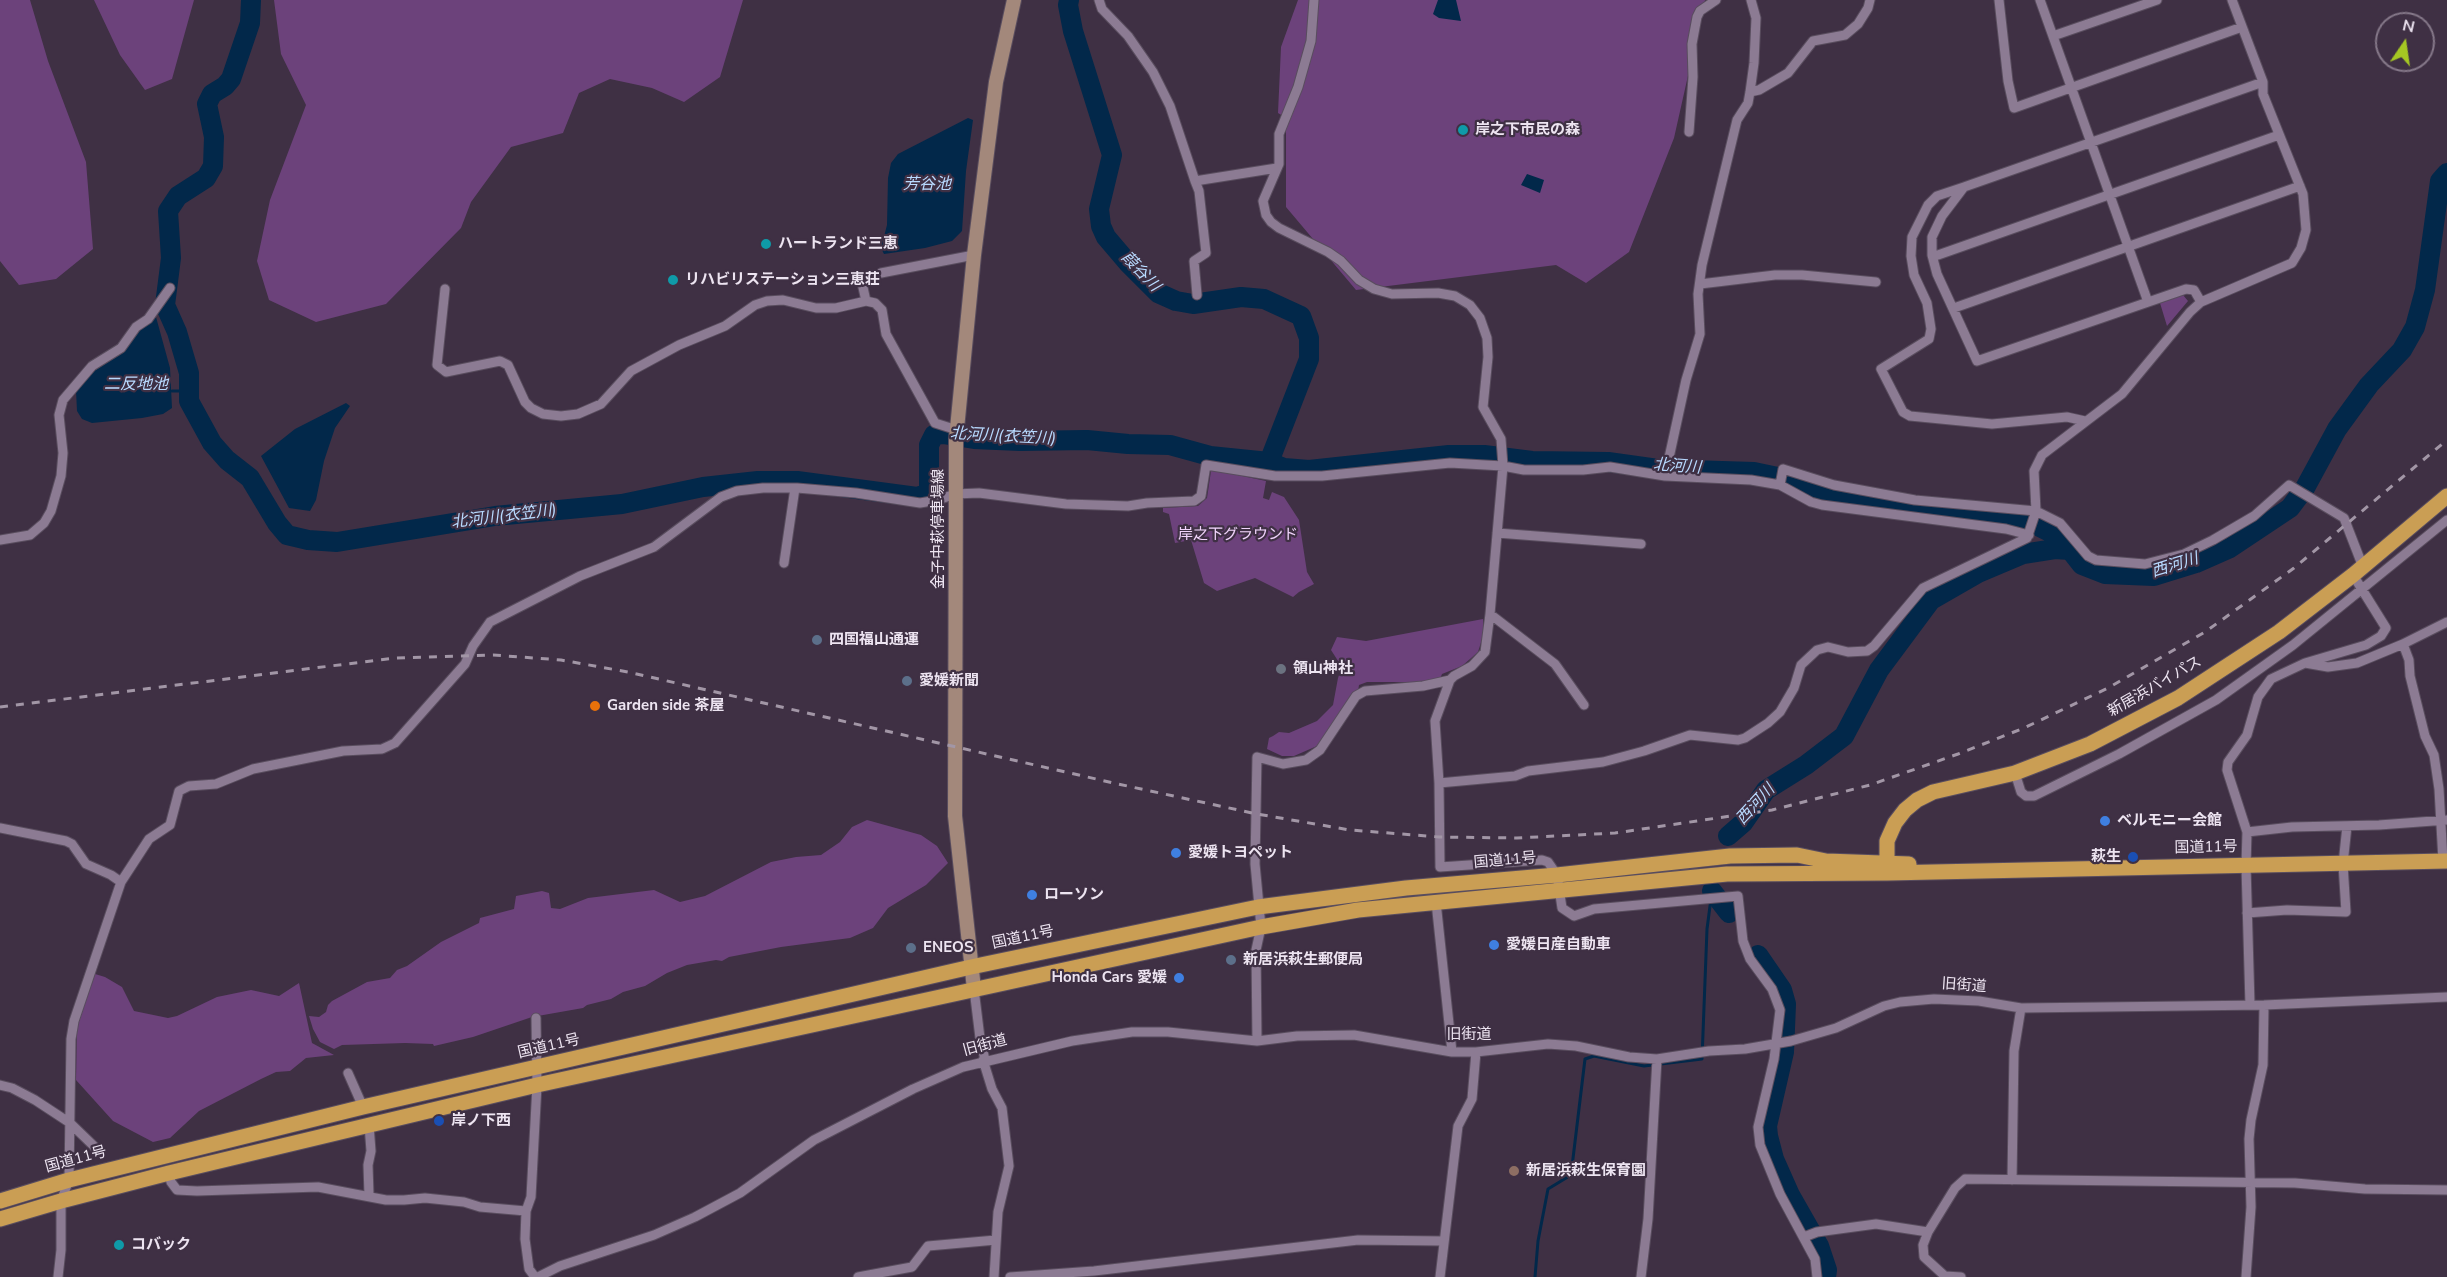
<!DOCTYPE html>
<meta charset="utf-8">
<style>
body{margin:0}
#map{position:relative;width:2447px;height:1277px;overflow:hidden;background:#3f3044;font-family:"Nunito Sans",sans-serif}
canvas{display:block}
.north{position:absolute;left:2375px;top:12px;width:60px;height:60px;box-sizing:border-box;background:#3f3044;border:2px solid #857889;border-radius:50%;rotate:13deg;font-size:16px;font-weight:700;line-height:24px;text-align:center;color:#ede4f1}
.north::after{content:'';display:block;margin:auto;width:21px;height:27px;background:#a5c823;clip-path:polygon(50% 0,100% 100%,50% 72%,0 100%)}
</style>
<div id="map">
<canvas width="2447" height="1277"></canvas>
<div class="north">N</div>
</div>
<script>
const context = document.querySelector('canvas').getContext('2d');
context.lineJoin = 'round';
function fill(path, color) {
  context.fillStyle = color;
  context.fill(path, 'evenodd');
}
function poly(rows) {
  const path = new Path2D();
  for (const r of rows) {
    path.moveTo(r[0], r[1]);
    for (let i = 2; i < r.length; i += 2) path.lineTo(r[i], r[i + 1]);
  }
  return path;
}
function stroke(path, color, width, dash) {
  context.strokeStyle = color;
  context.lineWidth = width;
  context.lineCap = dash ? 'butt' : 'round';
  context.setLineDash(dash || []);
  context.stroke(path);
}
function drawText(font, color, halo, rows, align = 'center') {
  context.font = font + ' "Nunito Sans","Noto Sans JP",sans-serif';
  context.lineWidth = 4.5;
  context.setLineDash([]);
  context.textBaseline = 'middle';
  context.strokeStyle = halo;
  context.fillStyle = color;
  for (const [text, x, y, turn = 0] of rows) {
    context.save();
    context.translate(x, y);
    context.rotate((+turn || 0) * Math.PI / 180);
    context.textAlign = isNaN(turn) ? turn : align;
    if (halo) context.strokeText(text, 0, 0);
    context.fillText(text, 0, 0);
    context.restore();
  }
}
fill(poly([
 [0,0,30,0,48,61,86,162,93,249,56,279,19,285,0,261],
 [94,0,194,0,172,79,145,90,120,55],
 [274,0,743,0,720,77,684,102,652,88,610,79,579,93,563,133,511,147,471,202,461,228,386,304,316,322,269,300,257,261,270,200,306,105,281,54],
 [1298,0,1705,0,1674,138,1629,252,1586,283,1556,265,1356,290,1286,207,1286,118,1278,113,1281,47],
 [2183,295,2188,301,2167,326,2160,303],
 [1214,470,1266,481,1263,498,1269,500,1272,492,1284,497,1299,520,1307,572,1314,584,1299,592,1293,597,1255,578,1217,591,1204,583,1191,540,1175,543,1169,514,1163,512,1163,508,1198,506,1207,498,1211,471],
 [1483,619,1483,636,1478,652,1462,666,1442,674,1440,679,1421,682,1367,682,1359,685,1358,691,1317,746,1294,756,1282,756,1267,749,1269,738,1273,736,1279,732,1289,733,1317,721,1333,705,1338,678,1342,667,1331,650,1337,637,1366,641],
 [867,820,921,835,937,846,948,863,926,885,888,908,873,928,850,938,781,947,729,957,722,961,716,960,687,965,667,973,645,986,623,992,611,999,587,1005,583,1008,532,1017,473,1037,434,1046,433,1044,405,1043,342,1045,334,1049,320,1042,313,1029,309,1016,319,1017,326,1012,328,1005,332,1001,367,982,390,978,397,970,407,966,441,942,479,923,480,918,514,909,516,896,542,891,549,893,551,908,560,909,588,898,654,890,680,902,705,896,771,862,796,857,821,855,840,842,852,827],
 [95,974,105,977,122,987,134,1011,168,1018,177,1016,217,997,251,990,279,996,299,983,312,1043,334,1055,306,1058,290,1071,276,1072,261,1079,199,1111,170,1138,153,1142,113,1121,76,1080,77,1027]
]), '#6c427b');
fill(poly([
 [1438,0,1456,0,1461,21,1439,18,1433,14],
 [968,118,973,120,966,171,962,231,952,241,925,248,884,254,881,248,887,225,888,178,891,163,898,154],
 [1527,174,1544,180,1540,193,1521,185],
 [156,317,170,368,172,408,163,414,142,418,92,423,82,419,77,411,76,390,91,373,124,352,138,331],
 [346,403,350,406,335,428,324,461,316,500,310,511,289,508,261,456,295,429]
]), '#02284a');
stroke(poly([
 [172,391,188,391],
 [1535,1277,1538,1241,1548,1189,1571,1175,1585,1059,1594,1056,1644,1066,1702,1059,1707,929,1712,891]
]), '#02284a', 3);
stroke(poly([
 [251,0,250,23,231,79,225,86,212,94,207,104,214,137,213,166,206,178,178,196,168,211,171,258,165,305,177,332,189,373,189,401,212,443,227,460,250,478,277,523,287,535,308,540,337,542,495,516,622,504,703,487,758,481,797,481,917,497,929,493,929,445,934,435,943,434,974,439,1020,441,1087,440,1128,444,1170,445,1210,456,1269,462,1284,468,1309,470,1449,455,1484,455,1532,461,1608,462,1658,469,1754,472,1792,480,1821,492,1851,500,1902,505,2001,520,2024,519,2060,537,2082,565,2105,574,2154,576,2196,563,2230,548,2290,508,2305,488,2337,429,2369,385,2402,350,2415,327,2425,290,2440,181,2447,173],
 [1069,0,1068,5,1073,31,1112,155,1099,209,1101,226,1106,237,1129,264,1158,293,1176,301,1193,304,1241,297,1264,299,1301,316,1309,338,1309,359,1269,462],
 [1728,836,1743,823,1766,790,1806,765,1844,736,1879,670,1931,600,1978,573,2023,554,2055,549,2070,550],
 [1712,891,1729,913],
 [1758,955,1782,990,1786,1004,1784,1052,1767,1126,1768,1136,1774,1159,1790,1195,1819,1246,1827,1270,1826,1277]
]), '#02284a', 20);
const minor = poly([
 [1099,0,1102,9,1128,36,1153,72,1170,106,1195,181,1277,168],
 [1999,0,2008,81,2014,108,2242,27],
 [2040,0,2148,302],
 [2053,36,2157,0],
 [1750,92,1759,90,1788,73,1813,41,1845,35,1858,24,1868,8,1870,0],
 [1689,132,1693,77,1692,44,1697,17,1700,11,1716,0],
 [1195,181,1199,191,1206,253,1194,261,1197,295],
 [1964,187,2263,82],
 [1932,255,1938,255,2279,135],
 [1700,284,1775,275,1802,275,1876,282],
 [445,289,437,365,446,372,500,361,508,365,525,402,531,408,543,414,561,416,578,414,601,404,631,371,679,345,725,326,755,305,767,301,783,300,816,308,836,308,866,301,875,303,882,310,886,334,935,423,957,430],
 [866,301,862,283,881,273,974,255],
 [1954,308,2300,186],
 [2085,421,2067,417,1992,424,1910,416,1903,412,1881,369,1929,339,1931,329,1927,303,1914,275,1911,256,1912,237,1928,205,1937,196,1964,187,1942,216,1932,237,1932,255,1937,274,1977,361,2186,289,2194,290,2201,302],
 [1665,476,1686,380,1700,334,1698,294,1702,265,1737,120,1748,103,1750,92,1754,63,1756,18,1751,0],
 [1780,485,1783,469,1834,485,1915,500,2036,511,2060,523,2088,556,2096,560,2145,564,2184,554,2213,540,2254,516,2289,485,2344,518,2363,567],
 [1497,533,1641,544],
 [0,540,30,535,44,523,51,511,61,476,63,453,59,415,63,400,92,366,121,348,136,327,148,319,170,288],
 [784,563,795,488],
 [2353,575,2386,628,2381,636,2366,645,2305,663,2328,667,2357,663,2403,644,2447,622],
 [1490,614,1503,466,1524,470,1583,470,1610,467,1665,476,1751,480,1780,485,1811,502,1822,505,2006,529,2029,535],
 [2403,644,2409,660,2410,676,2425,736,2434,755,2439,789,2443,861],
 [2015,773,2021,792,2026,796,2034,796,2119,754,2216,700,2293,645,2447,520],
 [1439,783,1435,721,1450,680,1454,676,1472,666,1485,652,1490,614,1555,664,1584,705],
 [0,828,66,841,72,844,86,864,111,875,121,882],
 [2247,832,2292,827,2379,825,2447,820],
 [1436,902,1452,1052],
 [2247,913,2287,910,2346,912,2343,864,2347,826],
 [974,989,980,1038,985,1060],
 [2250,1005,2246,866,2247,832,2227,770,2228,762,2247,735,2258,697,2271,679,2305,663],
 [1257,1041,1256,950,1261,927,1255,864,1257,757,1283,764,1306,760,1320,750,1356,696,1365,691,1423,686,1450,680],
 [983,1060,992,1089,1002,1108,1009,1166,998,1212,994,1277],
 [348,1073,363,1107],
 [0,1085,12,1088,35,1100,70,1123,100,1152],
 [169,1173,171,1182,177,1190,197,1191,318,1187,386,1200,404,1200,425,1198,464,1202,480,1207,526,1211],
 [2012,1180,2014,1051,2021,1008],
 [369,1195,368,1165,371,1151,369,1125],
 [1928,1232,1923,1245,1924,1257,1946,1277],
 [1804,1237,1817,1232,1876,1224,1928,1232,1955,1188,1965,1179,2295,1183,2365,1189,2447,1190],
 [1945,1276,1961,1277],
 [58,1277,61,1250,61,1201,69,1180,71,1039,74,1021,121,882,149,839,170,825,179,791,189,786,216,784,253,769,343,751,382,749,395,743,465,664,473,646,490,622,580,576,654,547,721,497,737,491,763,488,797,488,856,493,920,503,938,500,955,494,979,493,1066,504,1128,506,1147,503,1194,501,1201,496,1206,465,1275,476,1322,476,1450,463,1503,466,1501,439,1483,407,1488,357,1487,338,1480,318,1470,305,1455,296,1438,293,1392,294,1374,289,1359,280,1341,261,1328,252,1279,228,1271,222,1266,215,1263,201,1279,164,1279,134,1298,87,1311,41,1314,0],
 [535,1277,529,1269,525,1239,526,1211,531,1197,537,1085,536,1018],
 [538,1277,560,1266,654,1235,695,1217,740,1193,814,1140,913,1089,963,1067,1072,1041,1132,1032,1168,1032,1257,1041,1297,1036,1354,1035,1452,1052,1476,1052,1548,1044,1576,1046,1629,1057,1657,1059,1709,1051,1745,1049,1791,1041,1836,1028,1884,1006,1900,1002,1934,999,1979,1001,2021,1008,2264,1005,2447,997],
 [858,1277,912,1267,928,1246,996,1240],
 [1010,1277,1094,1271,1358,1240,1443,1241],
 [1440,1277,1458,1126,1472,1099,1476,1052],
 [1641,1277,1648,1219,1657,1059],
 [1817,1277,1815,1259,1780,1194,1760,1145,1758,1127,1774,1059,1780,1010,1772,989,1750,959,1743,941,1738,896,1594,909,1574,916,1562,908,1557,875,1548,862,1542,860,1440,867,1439,783,1515,776,1528,771,1603,762,1644,751,1690,735,1738,740,1745,738,1768,723,1780,712,1794,688,1801,665,1817,650,1828,647,1848,652,1867,651,1874,646,1923,588,2027,538,2036,511,2034,471,2042,455,2122,394,2190,312,2201,302,2292,263,2301,248,2306,230,2303,194,2263,94,2263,82,2232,0],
 [2246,1277,2251,1207,2249,1139,2251,1120,2263,1065,2264,1005]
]);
const secondary = poly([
 [974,989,955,816,956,439,974,255,996,82,1014,0]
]);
const trunk = poly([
 [1887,870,1887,841,1895,823,1905,810,1917,800,1933,792,2015,773,2090,744,2178,698,2279,632,2353,575,2447,496],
 [0,1201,69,1180,363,1107,971,967,1258,907,1406,888,1557,875,1730,856,1797,855,1826,861,1909,864],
 [0,1219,61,1201,169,1173,537,1085,1261,927,1358,910,1727,874,1887,873,2447,861]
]);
stroke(minor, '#594d5e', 11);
stroke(secondary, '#594d5e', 16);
stroke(trunk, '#594d5e', 17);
stroke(minor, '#8c7b93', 9);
stroke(secondary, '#a3887b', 14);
stroke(trunk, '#ca9e54', 15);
stroke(poly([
 [0,707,395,658,493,655,561,660,628,672,1118,784,1257,814,1350,830,1439,837,1517,838,1615,833,1772,810,1870,785,1958,754,2024,728,2108,688,2205,632,2294,568,2447,440]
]), '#a296a6', 3, [8, 8]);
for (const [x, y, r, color] of [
 [1463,130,6,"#0f9aa8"],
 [766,244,6,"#0f9aa8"],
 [673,280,6,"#0f9aa8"],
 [817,640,6,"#5c6f8a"],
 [1281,669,6,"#6b7280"],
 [907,681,6,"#5c6f8a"],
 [595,706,6,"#e8710a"],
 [2105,821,6,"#3f7fe0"],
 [1176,853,6,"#3f7fe0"],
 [2133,857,6,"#1a4fb4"],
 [1032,895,6,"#3f7fe0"],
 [1494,945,6,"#3f7fe0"],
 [911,948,6,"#5c6f8a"],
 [1231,960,6,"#5c6f8a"],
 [1179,978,6,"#3f7fe0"],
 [439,1121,6,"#1a4fb4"],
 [1514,1171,6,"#8d6e63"],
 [119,1245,6,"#0f9aa8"]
]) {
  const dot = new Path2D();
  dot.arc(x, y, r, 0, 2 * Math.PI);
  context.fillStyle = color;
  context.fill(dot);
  stroke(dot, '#3f3044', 2);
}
drawText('bold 15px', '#ede4f1', '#3f3044', [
 ["岸之下市民の森",1475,130],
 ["ハートランド三恵",778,244],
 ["リハビリステーション三恵荘",685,280],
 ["四国福山通運",829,640],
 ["領山神社",1293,669],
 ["愛媛新聞",919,681],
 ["Garden side 茶屋",607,706],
 ["ベルモニー会館",2117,821],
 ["愛媛トヨペット",1188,853],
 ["萩生",2121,857,"right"],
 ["ローソン",1044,895],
 ["愛媛日産自動車",1506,945],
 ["ENEOS",923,948],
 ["新居浜萩生郵便局",1243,960],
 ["Honda Cars 愛媛",1167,978,"right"],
 ["岸ノ下西",451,1121],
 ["新居浜萩生保育園",1526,1171],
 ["コバック",131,1245]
], 'left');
drawText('15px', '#ede4f1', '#3f3044', [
 ["金子中萩停車場線",939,529,-90],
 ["新居浜バイパス",2155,687,-30],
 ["国道11号",2206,848,-1],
 ["国道11号",1505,861,-5],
 ["国道11号",1023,938,-12],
 ["旧街道",1964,986,4],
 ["旧街道",1469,1035],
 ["旧街道",985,1046,-15],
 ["国道11号",549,1047,-13],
 ["国道11号",76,1160,-15]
]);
drawText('15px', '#f1d4fc', '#3f3044', [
 ["岸之下グラウンド",1238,535]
]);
drawText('italic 16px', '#b8daff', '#3f3044', [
 ["芳谷池",927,185],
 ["葭谷川",1140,272,46],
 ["二反地池",136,385],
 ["北河川(衣笠川)",1003,437,3],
 ["北河川",1677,467,4],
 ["北河川(衣笠川)",504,517,-7],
 ["西河川",2175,566,-17],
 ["西河川",1756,805,-47]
]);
</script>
